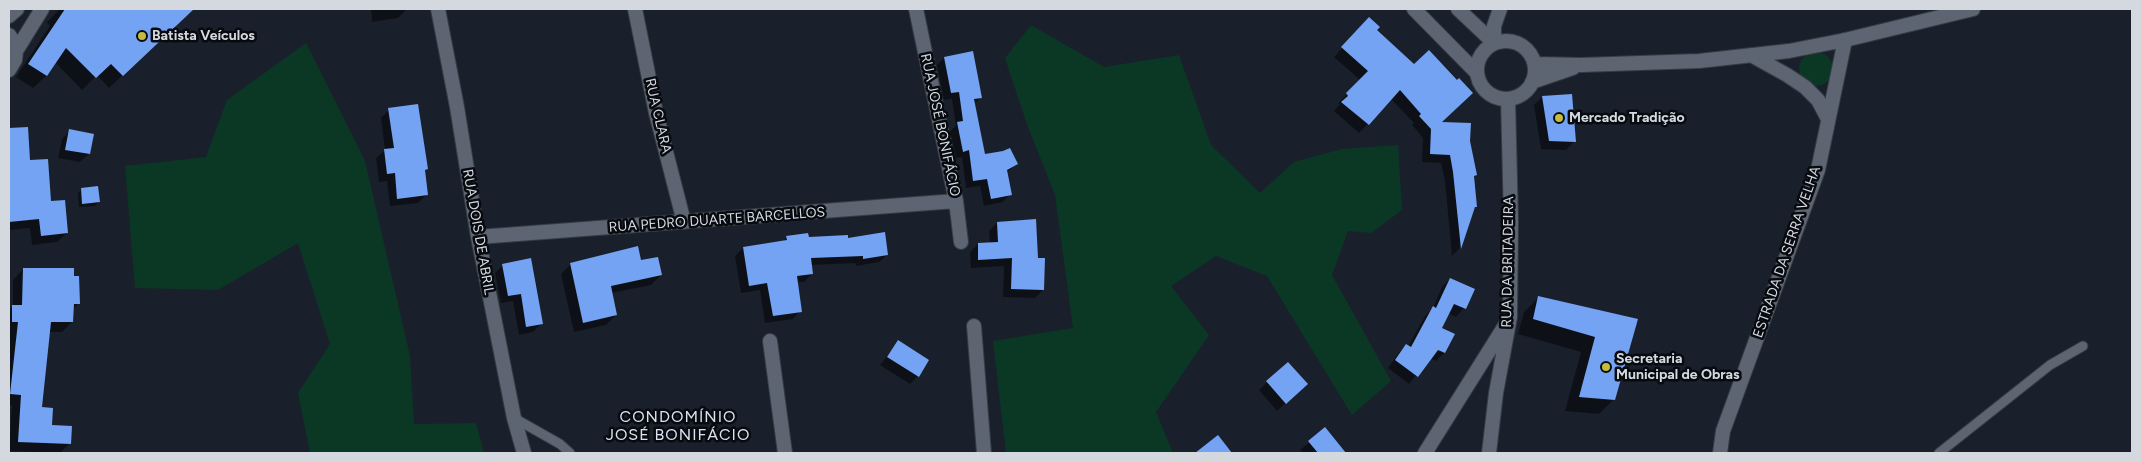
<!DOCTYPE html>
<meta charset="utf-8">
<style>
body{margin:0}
#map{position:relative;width:2141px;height:462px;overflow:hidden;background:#1a202b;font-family:Figtree,sans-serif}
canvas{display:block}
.frame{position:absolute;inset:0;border:10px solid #d4d9e0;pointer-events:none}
</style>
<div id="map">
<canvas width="2141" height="462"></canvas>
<div class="frame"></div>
</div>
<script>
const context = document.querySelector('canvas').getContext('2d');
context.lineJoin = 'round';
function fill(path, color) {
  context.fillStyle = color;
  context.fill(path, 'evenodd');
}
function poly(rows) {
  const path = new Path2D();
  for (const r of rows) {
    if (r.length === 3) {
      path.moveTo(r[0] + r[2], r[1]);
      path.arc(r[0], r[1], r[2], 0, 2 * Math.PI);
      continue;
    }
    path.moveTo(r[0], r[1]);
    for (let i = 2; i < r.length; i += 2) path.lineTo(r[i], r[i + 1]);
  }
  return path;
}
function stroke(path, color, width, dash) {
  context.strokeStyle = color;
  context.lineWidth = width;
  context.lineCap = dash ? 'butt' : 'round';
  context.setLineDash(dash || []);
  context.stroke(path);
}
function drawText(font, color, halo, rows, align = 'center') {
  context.font = font + ' Figtree,sans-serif';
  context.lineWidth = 5;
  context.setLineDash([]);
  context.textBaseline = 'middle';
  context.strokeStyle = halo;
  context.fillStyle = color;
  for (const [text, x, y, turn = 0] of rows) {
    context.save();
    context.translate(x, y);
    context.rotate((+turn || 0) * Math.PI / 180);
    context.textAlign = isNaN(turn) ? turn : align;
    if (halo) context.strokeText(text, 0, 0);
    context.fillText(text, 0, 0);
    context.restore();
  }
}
fill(poly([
 [1031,25,1104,67,1179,55,1211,145,1260,193,1294,162,1342,149,1398,145,1402,210,1371,233,1348,231,1332,275,1391,381,1352,415,1267,276,1216,256,1171,286,1209,335,1156,412,1173,453,1006,453,993,341,1073,328,1055,195,1028,127,1005,58],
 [306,43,365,161,410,356,414,424,476,423,484,453,310,453,298,393,330,344,298,243,218,290,135,288,125,166,206,157,227,100],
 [1816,69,17]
]), '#0b3725');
fill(poly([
 [60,9,187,9,190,11,109,88,97,75,82,90,55,62,46,76,33,88,16,77,50,26,47,22],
 [371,9,406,9,406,10,398,18,372,22],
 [1361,28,1375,30,1440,123,1468,141,1476,175,1473,178,1476,207,1472,211,1460,248,1452,256,1445,181,1441,163,1422,162,1423,138,1412,125,1414,123,1391,99,1359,133,1334,111,1340,104,1338,103,1361,81,1334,57],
 [944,58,981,97,974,104,984,155,1017,164,1006,173,1010,194,1003,202,984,206,980,186,966,188,962,157,956,158,950,131,956,126,952,99,944,100,937,65],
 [1542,97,1574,142,1566,150,1541,149,1534,105],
 [389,110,427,169,424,172,426,195,418,203,390,206,387,181,379,182,376,158,385,150,381,118],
 [26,128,29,162,67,233,57,242,32,245,30,228,9,230,9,130],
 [70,131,92,135,89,154,80,162,58,158,62,139],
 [82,189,99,202,95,206,79,207,78,193],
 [997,223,1037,259,1043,290,1035,298,1003,297,1004,266,971,268,970,252,978,244,990,244,989,231],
 [787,237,847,239,887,255,879,262,856,266,855,263,811,265,812,274,804,282,796,282,800,311,793,319,765,323,760,290,741,293,735,256,743,248,783,242],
 [640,262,661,275,651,285,611,293,616,315,606,325,574,332,561,274,571,264],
 [503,265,541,324,533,332,519,335,513,301,501,303,495,273],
 [23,269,78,304,72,310,72,322,62,332,49,332,41,408,51,426,69,444,60,453,9,451,12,405,9,405,9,310,13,306,13,280],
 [1450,279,1473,289,1464,308,1456,317,1448,313,1440,329,1453,335,1444,353,1436,361,1430,358,1409,384,1388,368,1398,354,1406,345,1408,347,1425,316,1433,308,1442,287],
 [1539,297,1636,320,1614,399,1599,414,1565,411,1581,352,1518,334,1524,312],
 [898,342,918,376,910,384,880,365],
 [1288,363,1298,392,1277,411,1259,390],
 [1325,429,1340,448,1335,453,1303,453,1300,450]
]), '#0007');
fill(poly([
 [65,9,194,9,123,76,111,64,96,78,66,48,47,76,28,64],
 [1369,17,1380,27,1377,30,1414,64,1429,50,1457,80,1459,78,1473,93,1442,122,1471,123,1470,141,1477,175,1474,176,1477,207,1475,207,1461,249,1453,172,1450,155,1430,154,1431,129,1419,116,1421,114,1400,90,1369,125,1341,102,1348,96,1346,93,1368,71,1341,47],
 [973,51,982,98,974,99,985,154,1003,151,1010,148,1018,164,1007,170,1012,195,991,199,987,179,973,181,969,150,963,152,957,122,963,121,959,92,951,93,944,57],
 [1572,94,1576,142,1549,141,1542,96],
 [418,104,428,169,425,170,428,195,397,199,395,173,387,174,384,149,394,148,388,108],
 [28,127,30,160,48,159,51,201,65,200,68,233,41,236,39,219,9,222,9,128],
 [69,129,94,134,90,154,65,150],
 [98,186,100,202,82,204,81,188],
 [1036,219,1038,258,1045,258,1044,290,1011,289,1012,258,978,260,978,243,998,242,997,222],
 [885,232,888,255,863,259,863,256,811,258,813,274,797,276,802,312,773,316,767,283,749,286,743,247,787,240,786,236,808,233,809,237,848,235,848,238],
 [638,246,641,260,658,257,662,275,611,286,617,315,583,323,570,263],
 [531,258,543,324,526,327,521,294,508,296,502,264],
 [23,268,74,268,74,276,79,276,80,304,74,304,73,322,51,322,42,407,53,408,52,425,72,426,71,444,18,442,21,395,10,394,18,322,12,322,12,305,22,305],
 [1450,278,1475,289,1466,309,1454,304,1442,328,1455,334,1445,353,1438,350,1418,377,1395,360,1406,344,1411,347,1433,306,1436,308],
 [1538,296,1638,319,1615,400,1579,397,1595,337,1533,319],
 [898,340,929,360,919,377,887,357],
 [1288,362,1308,384,1286,404,1266,381],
 [1325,427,1346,453,1318,453,1308,441],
 [1218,435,1232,453,1195,453]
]), '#74a3f4');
const service = poly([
 [514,418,560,444,570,453],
 [1939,453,2050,365,2083,346]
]);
const minor = poly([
 [438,9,457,107,478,237,514,418,524,453],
 [635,9,656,113,684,222],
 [916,9,956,201,961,242],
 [1845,40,1973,9],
 [1494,43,1494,26,1500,9],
 [478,237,956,201],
 [974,326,984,453],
 [770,341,785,453],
 [1425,453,1506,324],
 [1489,453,1496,393,1510,317,1511,221,1508,99]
]);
const tertiary = poly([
 [1414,9,1476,72],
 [1458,9,1494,43],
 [1506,70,29],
 [1751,55,1787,75,1805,87,1818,100,1828,119],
 [1535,64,1581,65,1699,61,1789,51,1845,40,1818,170,1723,431,1720,453],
 [1532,82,1573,68]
]);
const secondary = poly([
 [9,16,17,9],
 [9,35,13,41,16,51,15,60,9,70],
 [16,51,42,9]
]);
stroke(service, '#373c44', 11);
stroke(minor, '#373c44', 16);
stroke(tertiary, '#373c44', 16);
stroke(secondary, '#373c44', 16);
stroke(service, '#5d6572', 9);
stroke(minor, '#5d6572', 14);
stroke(tertiary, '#5d6572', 14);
stroke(secondary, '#5d6572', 14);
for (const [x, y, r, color] of [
 [142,36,5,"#c2bd3f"],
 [1559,118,5,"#c2bd3f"],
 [1606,367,5,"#c2bd3f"]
]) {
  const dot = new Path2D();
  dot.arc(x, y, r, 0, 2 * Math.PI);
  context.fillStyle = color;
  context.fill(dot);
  stroke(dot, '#070a0f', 2);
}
drawText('bold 14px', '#d4d9e0', '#070a0f', [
 ["Batista Veículos",152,36],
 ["Mercado Tradição",1569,118],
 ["Secretaria",1616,359],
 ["Municipal de Obras",1616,375]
], 'left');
drawText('14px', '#d4d9e0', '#070a0f', [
 ["RUA CLARA",658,116,77],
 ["RUA JOSÉ BONIFÁCIO",940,125,78],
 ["RUA PEDRO DUARTE BARCELLOS",717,220,-4],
 ["RUA DOIS DE ABRIL",478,232,80],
 ["ESTRADA DA SERRA VELHA",1787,252,-71],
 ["RUA DA BRITADEIRA",1508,262,-89]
]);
context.letterSpacing = '1px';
drawText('16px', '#d9e2f1', '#070a0f', [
 ["CONDOMÍNIO",678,417],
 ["JOSÉ BONIFÁCIO",678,435]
]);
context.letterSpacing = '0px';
</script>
